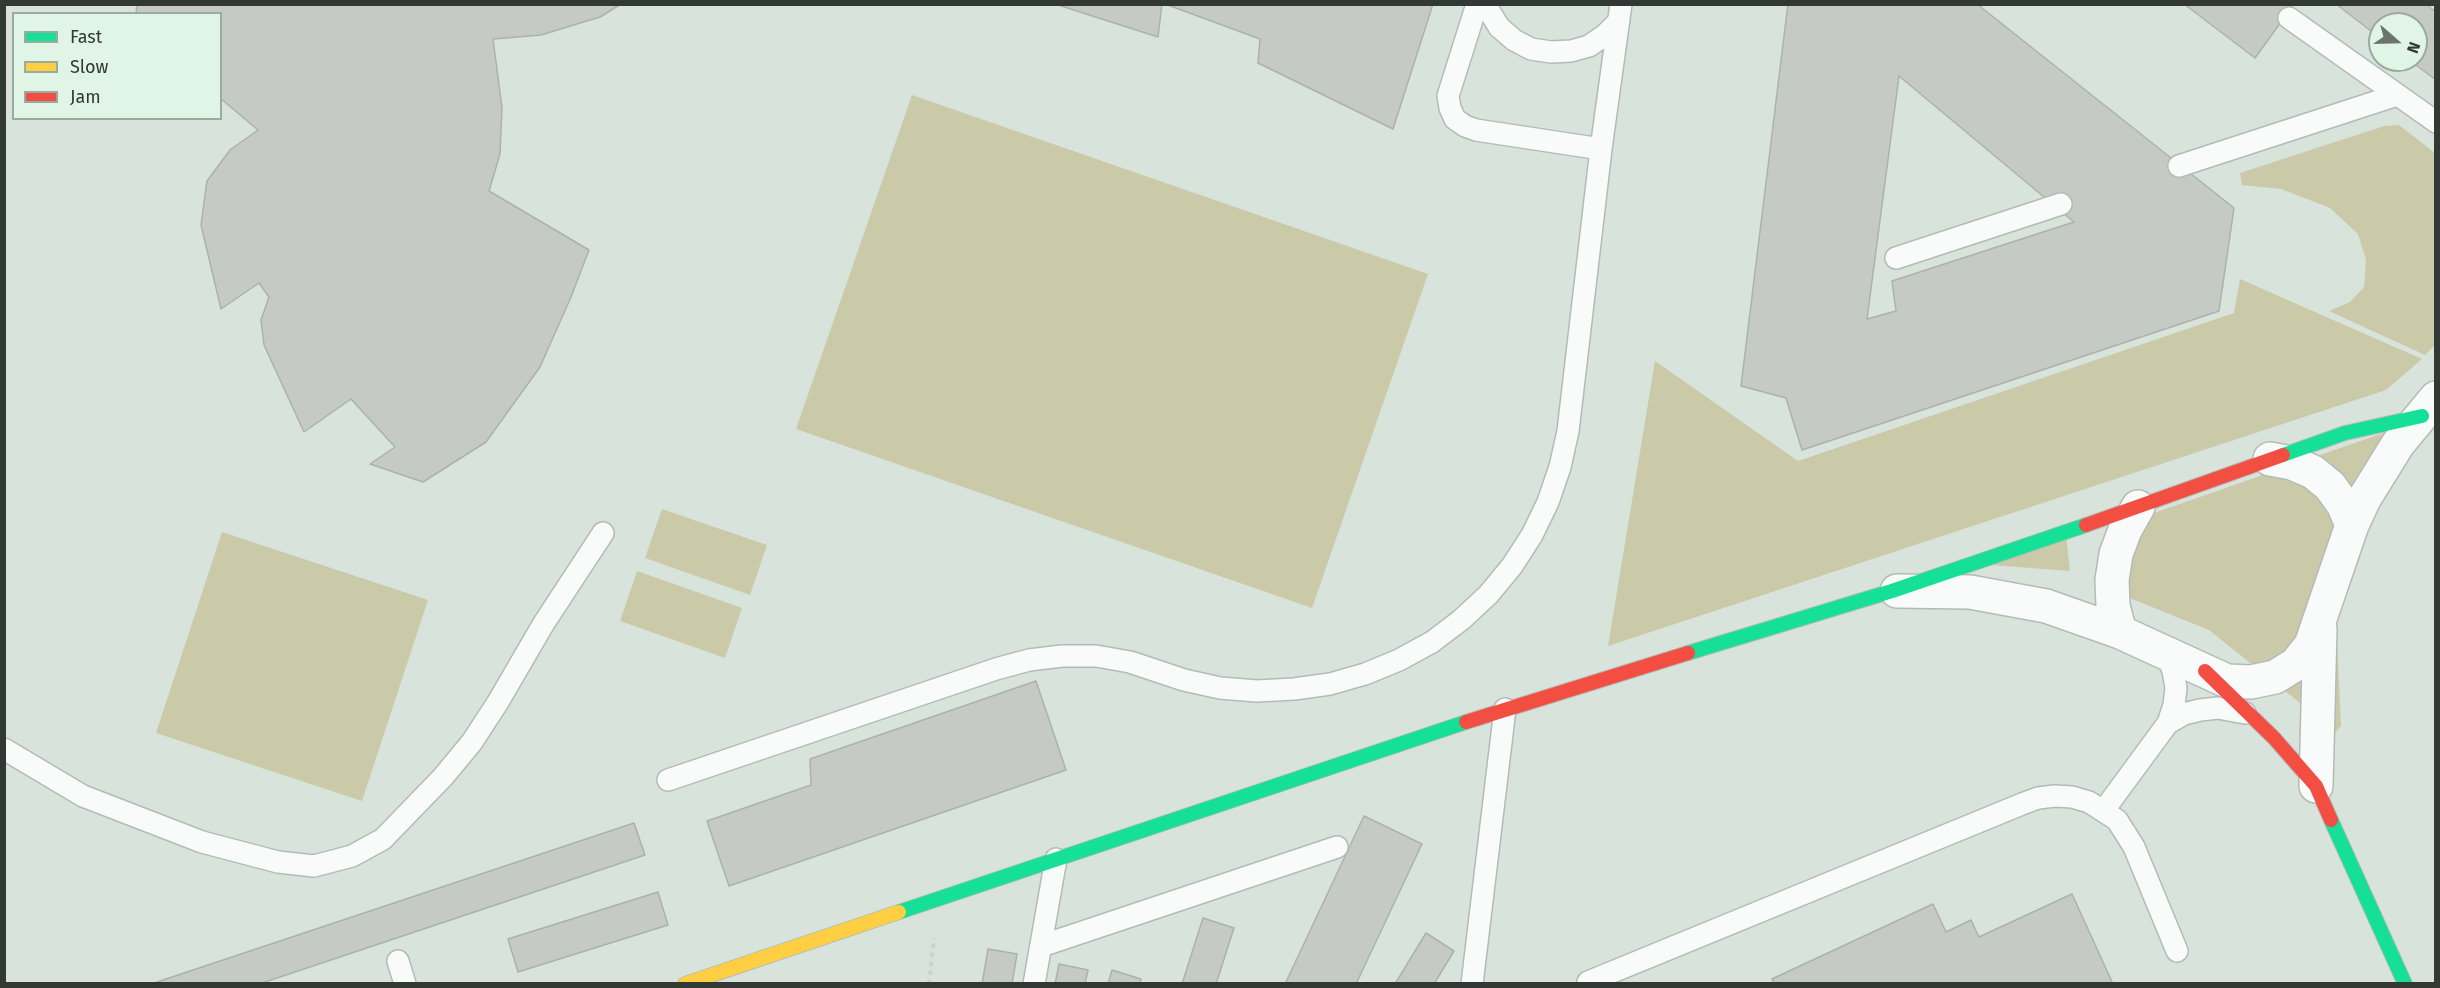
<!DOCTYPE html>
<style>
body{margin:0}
#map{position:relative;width:2440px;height:988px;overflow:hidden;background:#d8e3db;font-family:"Fira Sans",sans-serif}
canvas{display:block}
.frame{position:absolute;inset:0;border:6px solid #323934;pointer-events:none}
.legend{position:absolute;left:12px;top:12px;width:210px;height:108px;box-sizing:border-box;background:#e1f5e6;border:2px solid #9baa9f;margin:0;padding:8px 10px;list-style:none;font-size:18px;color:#323934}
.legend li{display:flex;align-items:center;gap:12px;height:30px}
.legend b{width:30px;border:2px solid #9baa9f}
.north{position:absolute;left:2368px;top:12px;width:60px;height:60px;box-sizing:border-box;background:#e1f5e6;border:2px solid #9baa9f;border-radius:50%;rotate:110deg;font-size:16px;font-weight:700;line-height:24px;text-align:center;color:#323934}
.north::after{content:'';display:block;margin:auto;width:21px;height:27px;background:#6c746e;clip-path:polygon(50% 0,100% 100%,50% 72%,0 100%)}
</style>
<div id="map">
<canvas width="2440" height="988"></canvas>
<div class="frame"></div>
<ul class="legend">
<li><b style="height:8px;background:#16e098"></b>Fast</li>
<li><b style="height:8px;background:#ffcf43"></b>Slow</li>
<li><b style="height:8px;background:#f24e42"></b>Jam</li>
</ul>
<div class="north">N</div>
</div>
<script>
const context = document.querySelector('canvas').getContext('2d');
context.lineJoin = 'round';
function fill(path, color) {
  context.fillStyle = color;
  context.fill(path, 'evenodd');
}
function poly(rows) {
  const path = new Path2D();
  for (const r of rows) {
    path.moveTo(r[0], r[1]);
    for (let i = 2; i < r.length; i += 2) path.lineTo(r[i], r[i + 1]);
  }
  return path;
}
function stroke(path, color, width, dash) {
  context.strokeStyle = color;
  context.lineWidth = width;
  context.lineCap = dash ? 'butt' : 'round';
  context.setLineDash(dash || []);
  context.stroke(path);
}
fill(poly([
 [912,95,1428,274,1312,608,796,429],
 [2399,125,2435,153,2435,345,2425,355,2329,311,2350,302,2364,287,2366,260,2358,234,2330,208,2281,189,2242,185,2240,173,2384,126],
 [2240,279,2422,359,2386,390,1608,646,1655,361,1798,461,2234,313],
 [2389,431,2336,621,2341,726,2332,736,2310,711,2209,630,2132,599,2109,586,2108,529],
 [662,509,767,545,750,595,645,558],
 [222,532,428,600,362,801,156,733],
 [2066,534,2070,571,1978,564],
 [637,571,742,608,725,658,620,621]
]), '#cbcaa8');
const building = poly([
 [137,4,621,4,600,17,541,35,493,39,502,108,500,154,489,191,589,250,571,297,540,367,486,442,423,482,370,464,395,447,351,399,304,432,264,345,261,320,269,297,259,283,221,309,201,225,207,181,230,150,258,130,220,98,220,14,136,14,137,4],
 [1055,4,1162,4,1158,37,1055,4],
 [1165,4,1433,4,1393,129,1258,63,1260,39,1165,4],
 [1788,4,1977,4,2234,208,2219,311,1802,450,1786,398,1741,386,1788,4],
 [1899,76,2074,222,1892,281,1896,311,1867,319,1899,76],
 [2184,4,2294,4,2255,58,2184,4],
 [2336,4,2426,4,2436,12,2436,80,2409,60,2416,60,2416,24,2380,24,2380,38,2336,4],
 [1036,681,1066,770,729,886,707,821,811,785,810,759,1036,681],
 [1364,816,1422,844,1356,984,1285,984,1364,816],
 [634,823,645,855,259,984,151,984,634,823],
 [658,892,668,925,518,972,508,939,658,892],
 [2072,894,2113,984,1775,984,1772,979,1933,904,1946,932,1971,920,1979,937,2072,894],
 [1203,918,1234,928,1216,984,1182,984,1203,918],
 [1426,933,1454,951,1434,984,1395,984,1426,933],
 [988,949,1017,954,1012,984,982,984,988,949],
 [1059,964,1088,970,1085,984,1055,984,1059,964],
 [1112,970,1141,979,1140,984,1108,984,1112,970]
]);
fill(building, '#c5cbc4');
stroke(building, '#abb2ab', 1.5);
const lane = poly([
 [1477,4,1448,96,1450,108,1455,119,1465,126,1476,130,1601,149],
 [1485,4,1499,27,1514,40,1531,49,1551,52,1571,51,1589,46,1605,35,1619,21],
 [2289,18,2436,122],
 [2179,166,2397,95],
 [1896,258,2061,204],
 [2168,723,2184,714,2200,710,2218,708,2245,713],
 [4,749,83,796,202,842,278,862,314,866,352,856,383,839,443,777,472,742,498,702,544,623,603,533],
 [668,780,996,669,1029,660,1062,656,1096,656,1130,662,1184,680,1220,688,1257,691,1294,689,1330,684,1365,674,1399,660,1432,642,1461,620,1488,595,1512,566,1532,535,1548,502,1560,467,1568,431,1601,149,1621,4],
 [2104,810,2168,723,2174,705,2176,688,2173,671,2167,654],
 [1041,946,1337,847],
 [398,961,405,984],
 [1588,982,2022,804,2038,798,2055,796,2072,797,2089,802,2117,820,2134,847,2177,951],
 [1034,984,1056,859],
 [1472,984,1505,709]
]);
const street = poly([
 [2270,459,2292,463,2313,472,2330,486,2343,504,2352,525],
 [1897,591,1970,592,2046,606,2120,632,2227,681,2251,682,2275,677,2296,664,2311,645,2352,525,2364,499,2398,444,2436,398],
 [2120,632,2113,606,2112,580,2116,554,2125,530,2138,507],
 [2316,786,2320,629]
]);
const fast = poly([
 [2283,455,2345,433,2422,416],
 [1688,653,1892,591,2086,525],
 [2331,820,2405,984],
 [899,912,1466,722]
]);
const slow = poly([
 [685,984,899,912]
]);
const jam = poly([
 [2086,525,2283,455],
 [2205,671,2274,738,2316,786,2331,820],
 [1466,722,1688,653]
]);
stroke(lane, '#b4bbb6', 24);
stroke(street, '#b4bbb6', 36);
stroke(fast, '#b4bbb6', 16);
stroke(slow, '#b4bbb6', 16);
stroke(jam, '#b4bbb6', 16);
stroke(poly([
 [929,984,934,938]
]), '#cfd1cf', 4, [4.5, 4.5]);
stroke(lane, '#f9fbfa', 21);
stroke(street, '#f9fbfa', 33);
stroke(fast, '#16e098', 14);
stroke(slow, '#ffcf43', 14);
stroke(jam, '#f24e42', 14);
</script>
